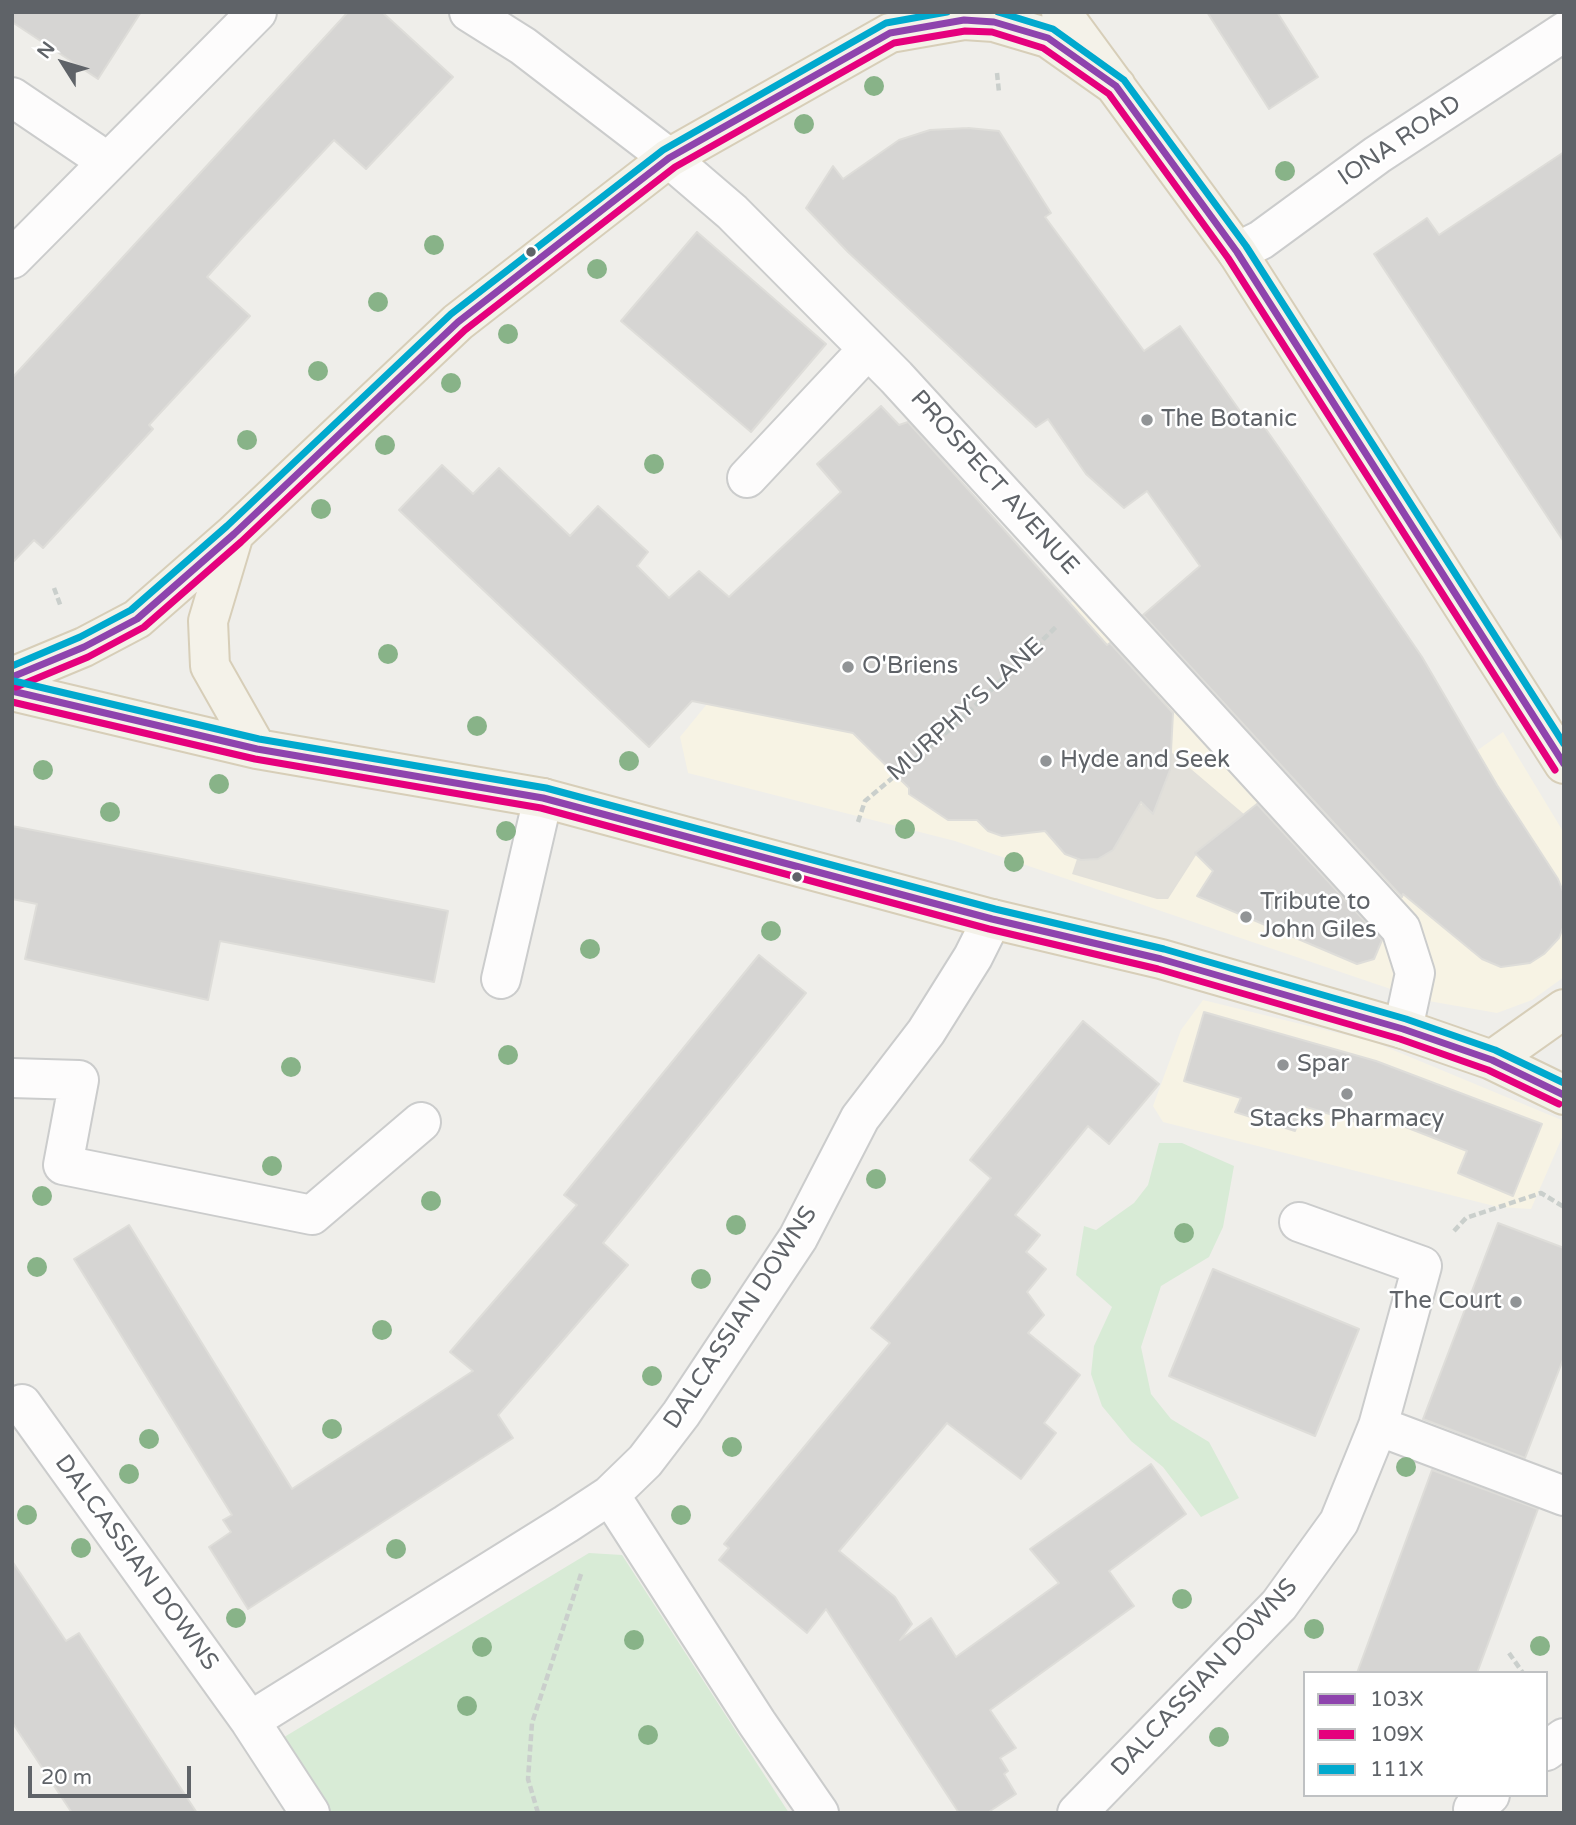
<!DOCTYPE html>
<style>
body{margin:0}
#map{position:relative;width:1576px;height:1825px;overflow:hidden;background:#efeeea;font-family:"Varela Round",sans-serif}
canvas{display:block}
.frame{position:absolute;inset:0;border:14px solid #5f6368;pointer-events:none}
.legend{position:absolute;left:1303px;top:1671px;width:245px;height:126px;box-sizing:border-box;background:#fff;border:2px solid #bfc1c3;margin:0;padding:9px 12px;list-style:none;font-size:21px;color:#5f6368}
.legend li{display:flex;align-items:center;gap:14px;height:35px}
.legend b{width:35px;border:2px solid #bfc1c3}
.north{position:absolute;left:28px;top:28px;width:70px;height:70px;-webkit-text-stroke:5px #fff;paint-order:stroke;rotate:307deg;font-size:19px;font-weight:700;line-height:28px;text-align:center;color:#5f6368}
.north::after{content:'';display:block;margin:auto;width:24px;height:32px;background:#5f6368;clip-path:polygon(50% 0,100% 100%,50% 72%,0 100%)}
.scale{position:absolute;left:28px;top:1766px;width:163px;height:32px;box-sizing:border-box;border:4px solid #5f6368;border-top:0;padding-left:9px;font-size:21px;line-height:24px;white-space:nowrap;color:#5f6368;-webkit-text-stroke:5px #fff;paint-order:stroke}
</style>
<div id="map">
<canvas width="1576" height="1825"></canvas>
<div class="frame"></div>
<ul class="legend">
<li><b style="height:9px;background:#8e44ad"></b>103X</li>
<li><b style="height:9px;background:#e5007d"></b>109X</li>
<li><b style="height:9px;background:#00a9ce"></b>111X</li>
</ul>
<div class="north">N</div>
<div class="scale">20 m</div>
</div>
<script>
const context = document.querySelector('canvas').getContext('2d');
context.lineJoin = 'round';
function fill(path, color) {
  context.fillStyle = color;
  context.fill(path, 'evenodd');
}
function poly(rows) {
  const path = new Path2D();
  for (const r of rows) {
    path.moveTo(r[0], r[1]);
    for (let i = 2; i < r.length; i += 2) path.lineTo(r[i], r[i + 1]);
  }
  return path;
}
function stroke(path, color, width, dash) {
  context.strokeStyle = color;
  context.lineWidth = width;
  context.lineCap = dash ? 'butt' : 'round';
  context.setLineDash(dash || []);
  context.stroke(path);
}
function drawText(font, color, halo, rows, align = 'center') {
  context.font = font + ' "Varela Round",sans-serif';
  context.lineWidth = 5;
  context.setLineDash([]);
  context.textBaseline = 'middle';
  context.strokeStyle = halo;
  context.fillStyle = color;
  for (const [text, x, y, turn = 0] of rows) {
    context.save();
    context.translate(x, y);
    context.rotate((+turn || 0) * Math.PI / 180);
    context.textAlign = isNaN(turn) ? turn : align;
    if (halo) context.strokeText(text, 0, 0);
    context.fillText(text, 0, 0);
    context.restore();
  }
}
fill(poly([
 [1096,581,1357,854,1393,811,1503,732,1564,833,1564,977,1532,1000,1497,1013,1423,1000,955,841,688,773,680,737,761,638,988,676],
 [1203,1000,1374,1042,1564,1121,1564,1133,1531,1209,1498,1207,1163,1122,1153,1106,1181,1030]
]), '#f7f3e4');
fill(poly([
 [1171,752,1245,815,1200,849,1168,899,1157,899,1072,874,1077,859,1098,859,1122,818,1155,795]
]), '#e2e0da');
fill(poly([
 [1159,1143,1182,1143,1234,1166,1223,1227,1209,1257,1161,1286,1141,1347,1151,1394,1171,1419,1209,1442,1239,1498,1201,1517,1163,1467,1131,1441,1102,1406,1091,1374,1094,1346,1112,1307,1076,1275,1084,1226,1096,1230,1134,1203,1148,1185],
 [589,1553,622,1555,789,1813,332,1813,281,1739]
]), '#d8ebd6');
const building = poly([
 [12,12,141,12,98,79,12,22,12,12],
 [348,12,382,12,453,77,366,169,334,140,242,238,207,277,250,316,149,425,153,429,43,548,34,540,12,563,12,378,348,12],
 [1207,12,1277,12,1318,77,1269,109,1207,12],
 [968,128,999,131,1051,213,1045,217,1144,351,1180,326,1247,421,1256,415,1291,465,1422,657,1497,785,1558,879,1564,894,1564,925,1559,938,1544,954,1530,963,1501,967,1482,959,1403,894,1402,897,1143,615,1200,566,1147,491,1124,508,1086,474,1048,419,1036,427,848,252,806,208,833,166,843,179,899,140,930,130,968,128],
 [1564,152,1564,542,1374,254,1427,218,1439,235,1564,152],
 [697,232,826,344,751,432,621,321,697,232],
 [881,406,899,425,908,422,1107,645,1110,643,1173,713,1170,770,1153,814,1141,802,1113,850,1098,859,1081,860,1065,854,1045,831,1002,836,988,831,977,820,948,820,909,794,909,788,853,733,692,701,649,747,399,510,442,465,473,494,499,468,570,536,598,506,648,552,637,566,669,598,699,571,729,597,841,492,817,464,881,406],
 [1257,804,1382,940,1374,959,1357,964,1197,896,1213,871,1195,853,1257,804],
 [12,826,448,911,434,982,220,941,208,1000,25,959,37,904,12,899,12,826],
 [759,955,806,993,603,1243,628,1265,498,1415,513,1438,248,1609,209,1547,231,1532,223,1520,232,1515,74,1259,129,1225,292,1489,473,1371,450,1352,577,1205,564,1195,759,955],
 [1204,1012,1376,1061,1542,1124,1513,1196,1458,1173,1467,1151,1380,1117,1376,1128,1303,1106,1295,1131,1235,1112,1241,1098,1184,1081,1204,1012],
 [1083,1021,1159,1084,1109,1144,1088,1126,1015,1215,1040,1235,1026,1252,1046,1269,1027,1292,1044,1315,1028,1333,1080,1375,1044,1423,1056,1433,1021,1479,947,1423,839,1551,895,1597,912,1624,900,1640,931,1618,956,1657,1059,1583,1030,1549,1151,1464,1186,1514,1109,1571,1134,1606,990,1710,1016,1748,1000,1758,1008,1771,1004,1774,1016,1794,987,1813,959,1813,826,1609,807,1633,719,1560,729,1548,724,1544,890,1343,871,1328,991,1178,970,1160,1083,1021],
 [1498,1223,1564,1248,1564,1357,1525,1458,1423,1419,1498,1223],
 [1213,1269,1359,1329,1315,1436,1169,1376,1213,1269],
 [1432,1470,1538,1509,1477,1673,1357,1673,1432,1470],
 [12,1561,66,1641,79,1633,197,1813,72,1813,12,1722,12,1561]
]);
fill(building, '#d6d5d3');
stroke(building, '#deddd9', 2);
const minor = poly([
 [469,12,523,46,669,158,732,212,896,377,1401,929,1415,973,1403,1029],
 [12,97,108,162],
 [1237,252,1261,240,1377,155,1564,32],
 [12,259,257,12],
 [747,478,868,349],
 [501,979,543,798],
 [12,1078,79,1080,63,1165,312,1215,421,1122],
 [22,1404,250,1721,310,1813],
 [1378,1426,1564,1496],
 [610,1495,757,1723,819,1813],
 [250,1721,566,1524,610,1495,645,1461,681,1414,798,1238,860,1118,926,1032,973,957,992,919],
 [1546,1751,1564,1738],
 [1473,1809,1490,1795],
 [1077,1813,1279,1605,1339,1522,1378,1426,1422,1266,1299,1222]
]);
const major = poly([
 [1061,12,1237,252,1564,764],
 [234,534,208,621,210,666,257,749],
 [12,677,84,647,137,619,234,534,458,322,669,158,890,33,964,20,994,22,1048,38,1116,86],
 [12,691,257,749,543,798,992,919,1161,959,1403,1029,1492,1060,1564,1095],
 [1492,1060,1564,1009]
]);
stroke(minor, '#cbcccc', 42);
stroke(major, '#d7ceb8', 42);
stroke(poly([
 [997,73,999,92],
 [54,588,61,607],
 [858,822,865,801,955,725,1058,625],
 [1454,1231,1466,1218,1541,1193,1564,1207],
 [1509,1653,1523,1673],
 [538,1813,528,1779,532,1723,582,1571]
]), '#cacfcc', 4.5, [7, 3.5]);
stroke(minor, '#fdfcfc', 38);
stroke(major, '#f4f2e9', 38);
stroke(poly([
 [12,677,84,647,137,619,234,534,458,322,669,158,890,33,964,20,994,22,1048,38,1116,86,1237,252,1564,764],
 [12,691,257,749,543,798,992,919,1161,959,1403,1029,1492,1060,1564,1095]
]), '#8e44ad', 7);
stroke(poly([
 [16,687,88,657,144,627,241,542,465,330,675,167,894,43,965,31,992,32,1043,48,1109,94,1228,258,1555,770],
 [12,702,255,759,541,808,989,929,1158,969,1400,1039,1488,1070,1559,1104]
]), '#e5007d', 7);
stroke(poly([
 [998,12,1053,29,1124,80,1246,246,1564,744],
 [12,666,80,637,131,610,227,526,451,314,663,150,886,23,947,12],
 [14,681,259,739,546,788,995,909,1164,949,1406,1019,1495,1050,1564,1083]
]), '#00a9ce', 7);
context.fillStyle = '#88b388';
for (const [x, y] of [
 [874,86],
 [804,124],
 [1285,171],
 [434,245],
 [597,269],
 [378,302],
 [508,334],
 [318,371],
 [451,383],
 [247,440],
 [385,445],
 [654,464],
 [321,509],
 [388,654],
 [477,726],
 [629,761],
 [43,770],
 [219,784],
 [110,812],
 [905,829],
 [506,831],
 [1014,862],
 [771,931],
 [590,949],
 [508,1055],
 [291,1067],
 [272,1166],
 [876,1179],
 [42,1196],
 [431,1201],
 [736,1225],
 [1184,1233],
 [37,1267],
 [701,1279],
 [382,1330],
 [652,1376],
 [332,1429],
 [149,1439],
 [732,1447],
 [1406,1467],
 [129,1474],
 [27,1515],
 [681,1515],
 [81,1548],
 [396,1549],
 [1182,1599],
 [236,1618],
 [1314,1629],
 [634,1640],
 [1540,1646],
 [482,1647],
 [467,1706],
 [648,1735],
 [1219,1737]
]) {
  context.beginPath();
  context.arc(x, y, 10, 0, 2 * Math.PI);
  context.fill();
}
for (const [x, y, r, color] of [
 [531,252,6,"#5f6368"],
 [1147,420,7,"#919496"],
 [848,667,7,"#919496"],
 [1046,761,7,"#919496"],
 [797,877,6,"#5f6368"],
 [1246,917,7,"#919496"],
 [1283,1065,7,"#919496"],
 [1347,1094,7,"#919496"],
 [1516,1302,7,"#919496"]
]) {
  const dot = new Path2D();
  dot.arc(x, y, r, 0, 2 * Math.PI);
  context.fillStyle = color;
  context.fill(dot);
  stroke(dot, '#fff', 2.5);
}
drawText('24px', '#5f6368', '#fff', [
 ["IONA ROAD",1400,141,-34],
 ["PROSPECT AVENUE",994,483,48],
 ["MURPHY'S LANE",966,710,-42],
 ["DALCASSIAN DOWNS",741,1318,-57],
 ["DALCASSIAN DOWNS",136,1563,54],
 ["DALCASSIAN DOWNS",1205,1678,-47]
]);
drawText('24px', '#5f6368', '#fff', [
 ["The Botanic",1161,420],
 ["O'Briens",862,667],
 ["Hyde and Seek",1060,761],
 ["Tribute to",1260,903],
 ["John Giles",1260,931],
 ["Spar",1297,1065],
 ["Stacks Pharmacy",1347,1120,"center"],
 ["The Court",1502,1302,"right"]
], 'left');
</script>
